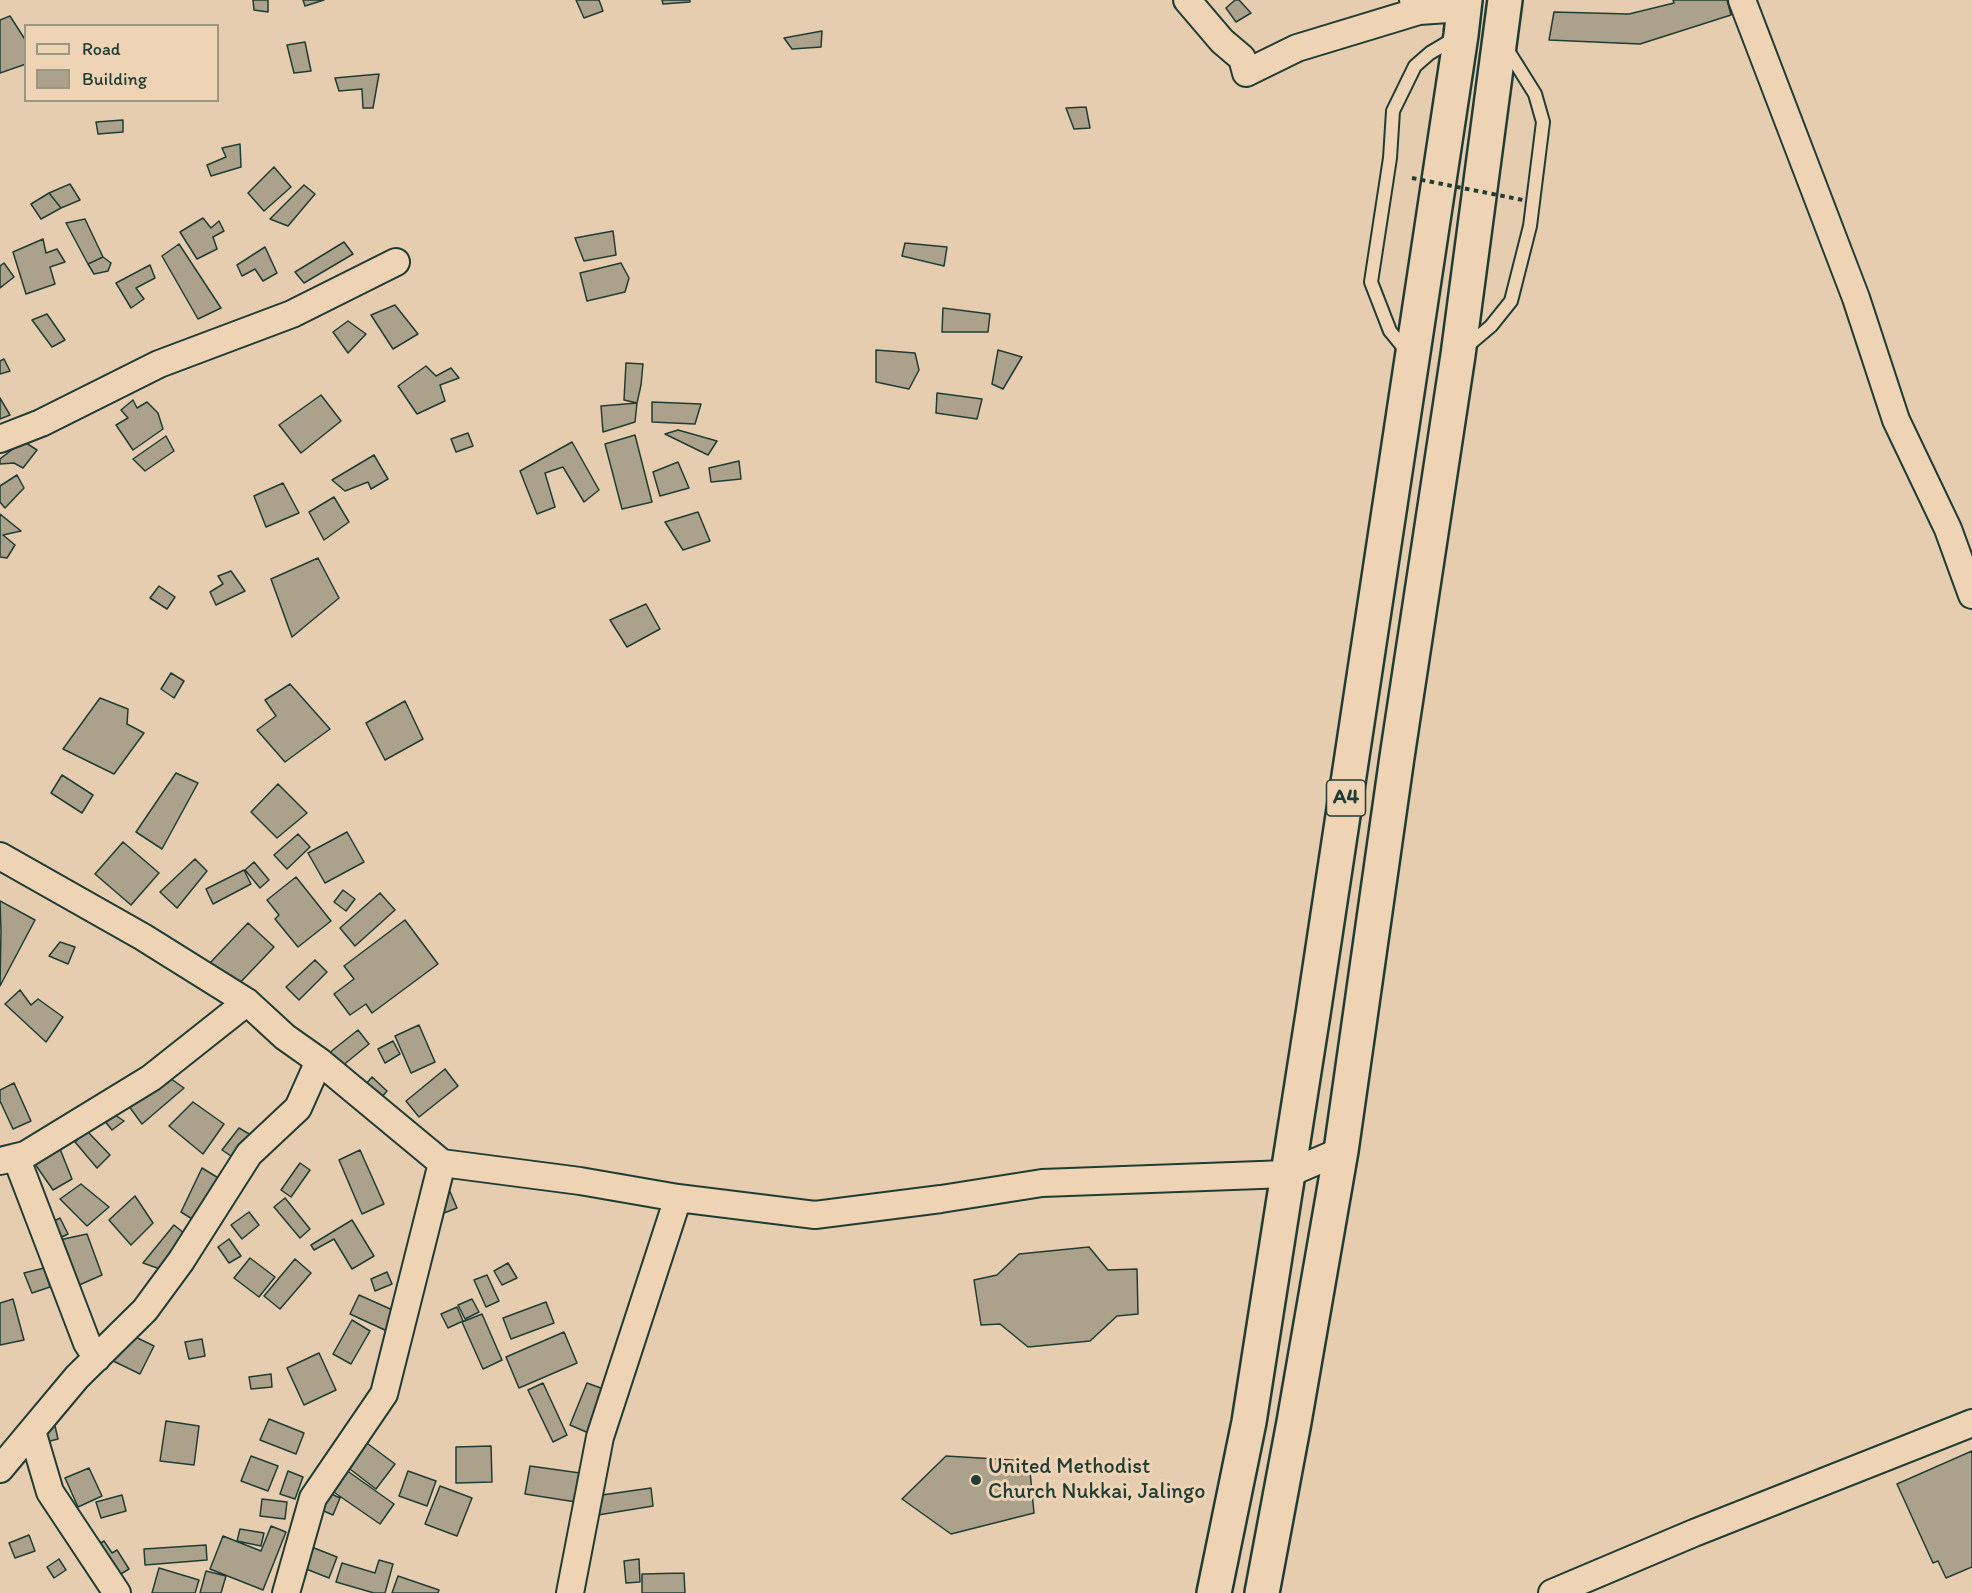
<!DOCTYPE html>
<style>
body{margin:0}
#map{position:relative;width:1972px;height:1593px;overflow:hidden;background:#e6cdb0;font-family:Itim,sans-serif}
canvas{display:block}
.legend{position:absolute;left:24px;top:24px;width:195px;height:78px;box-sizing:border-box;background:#eed3b5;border:2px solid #9b9781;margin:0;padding:8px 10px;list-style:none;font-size:18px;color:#1f3d34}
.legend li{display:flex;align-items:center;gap:12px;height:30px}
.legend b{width:30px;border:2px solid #9b9781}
</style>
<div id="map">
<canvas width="1972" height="1593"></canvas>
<ul class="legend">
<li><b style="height:8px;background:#eed3b5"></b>Road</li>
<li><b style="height:16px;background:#aca28b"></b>Building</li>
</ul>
</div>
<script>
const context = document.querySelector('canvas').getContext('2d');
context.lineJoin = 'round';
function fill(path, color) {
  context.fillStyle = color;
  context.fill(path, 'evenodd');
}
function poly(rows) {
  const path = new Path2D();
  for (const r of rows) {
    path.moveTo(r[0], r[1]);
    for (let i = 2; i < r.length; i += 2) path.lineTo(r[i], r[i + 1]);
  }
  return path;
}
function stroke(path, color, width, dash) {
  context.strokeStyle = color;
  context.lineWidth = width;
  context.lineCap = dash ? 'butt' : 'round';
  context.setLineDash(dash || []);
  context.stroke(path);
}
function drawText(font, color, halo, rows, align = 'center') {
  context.font = font + ' Itim,sans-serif';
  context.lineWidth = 6;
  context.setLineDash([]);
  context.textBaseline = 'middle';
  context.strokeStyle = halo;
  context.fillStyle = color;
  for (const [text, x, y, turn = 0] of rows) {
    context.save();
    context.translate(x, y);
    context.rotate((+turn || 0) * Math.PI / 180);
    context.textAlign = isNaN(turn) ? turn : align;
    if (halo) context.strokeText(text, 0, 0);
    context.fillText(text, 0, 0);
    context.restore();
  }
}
const building = poly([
 [253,0,268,0,268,12,254,10,253,0],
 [303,0,324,0,305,6,303,0],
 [576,0,599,0,603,11,584,18,576,0],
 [662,0,690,0,690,2,663,4,662,0],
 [1235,0,1239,0,1251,13,1236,22,1226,8,1235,0],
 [1673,0,1727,0,1731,15,1640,44,1549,40,1554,12,1629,14,1674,3,1673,0],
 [10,16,26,41,26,64,0,73,0,20,10,16],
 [822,31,821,47,792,49,784,38,822,31],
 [305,42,311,71,294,73,287,45,305,42],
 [379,74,373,108,363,108,362,89,339,91,335,78,379,74],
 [1086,107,1090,128,1074,129,1066,108,1086,107],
 [123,120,123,132,98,134,96,122,123,120],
 [240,144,241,167,211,176,207,165,226,157,222,148,240,144],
 [274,167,291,187,264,211,248,193,274,167],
 [70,184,80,200,61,208,49,193,70,184],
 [304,185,315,194,288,226,270,219,304,185],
 [49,193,61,208,41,219,31,204,49,193],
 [203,218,211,228,219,221,224,231,213,237,217,249,197,259,180,232,203,218],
 [85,219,103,257,88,264,66,223,85,219],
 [613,231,616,255,584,261,575,238,613,231],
 [43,239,46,253,57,249,65,262,50,267,55,284,26,294,13,252,43,239],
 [344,242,353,254,304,283,295,272,344,242],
 [905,243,947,247,944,266,902,256,905,243],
 [179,244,221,308,198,319,162,256,179,244],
 [265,247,277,273,263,281,255,269,242,276,237,265,265,247],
 [103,257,111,263,108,271,94,274,88,264,103,257],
 [4,263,14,277,0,288,0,266,4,263],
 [621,263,629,278,625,292,587,301,580,273,621,263],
 [150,265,155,278,136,288,144,299,131,308,116,283,150,265],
 [395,305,418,334,393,349,371,315,395,305],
 [943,308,990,314,988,332,942,332,943,308],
 [47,314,65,340,52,347,32,320,47,314],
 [348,321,366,334,348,353,333,332,348,321],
 [876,350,915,353,919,370,909,389,876,382,876,350],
 [998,350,1022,357,1003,389,992,384,998,350],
 [4,359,10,371,0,374,0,361,4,359],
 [626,363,643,364,641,385,637,403,624,400,626,363],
 [426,366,436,376,451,368,459,378,440,385,445,401,417,414,398,386,426,366],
 [937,393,982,399,977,419,936,413,937,393],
 [321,395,341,421,301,453,279,425,321,395],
 [0,398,10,415,0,419,0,398],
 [133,400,137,408,147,402,158,413,163,429,133,450,116,425,128,418,121,410,133,400],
 [652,402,701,404,695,424,652,422,652,402],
 [637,403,635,422,603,432,601,406,637,403],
 [678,430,717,441,708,455,665,434,678,430],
 [468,433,473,446,456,452,451,439,468,433],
 [635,435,652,502,622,509,605,444,635,435],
 [166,436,174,451,145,471,133,459,166,436],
 [23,441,37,450,23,468,14,463,0,464,0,459,23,441],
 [572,442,599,490,584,502,563,467,545,473,555,507,537,514,520,471,572,442],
 [374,455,388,479,371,489,368,482,345,491,332,480,374,455],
 [739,461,741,479,711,482,709,468,739,461],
 [678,462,689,488,660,496,653,472,678,462],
 [17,475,24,488,5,508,0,502,0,486,17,475],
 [283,483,299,513,266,527,254,496,283,483],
 [334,497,349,522,324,540,309,512,334,497],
 [698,512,710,541,683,550,665,522,698,512],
 [0,514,21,531,3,535,15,545,7,558,0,557,0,514],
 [318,558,339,598,292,637,271,579,318,558],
 [231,571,245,591,216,605,210,592,223,584,218,576,231,571],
 [159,586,175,597,167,609,150,598,159,586],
 [646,604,660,629,627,647,610,620,646,604],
 [171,673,184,681,174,698,161,689,171,673],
 [290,684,330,729,285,762,257,730,276,716,265,700,290,684],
 [100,698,128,709,127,724,144,733,114,774,63,749,100,698],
 [405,701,423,739,385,760,366,723,405,701],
 [176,773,198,783,162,849,136,832,176,773],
 [62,775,93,795,82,813,51,793,62,775],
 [278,784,307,813,277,838,251,812,278,784],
 [347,832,364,862,325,883,308,853,347,832],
 [298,834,310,847,287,869,274,855,298,834],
 [123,842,159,873,131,905,95,874,123,842],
 [195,859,207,871,177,908,160,892,195,859],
 [254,862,269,880,260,888,245,870,254,862],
 [244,870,251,884,213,904,206,889,244,870],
 [296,877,331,921,298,947,275,919,279,915,267,900,296,877],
 [343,890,355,899,346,911,334,902,343,890],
 [380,893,395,910,355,946,340,928,380,893],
 [0,901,35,920,0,986,1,931,0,901],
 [405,920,438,964,372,1013,366,1004,350,1015,334,994,354,979,344,966,405,920],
 [248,923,274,947,234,989,208,965,248,923],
 [60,942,75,947,68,964,49,956,60,942],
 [315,960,327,972,299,1000,286,987,315,960],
 [20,990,31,1005,38,999,63,1017,46,1042,5,1004,20,990],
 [419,1025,435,1062,411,1073,395,1036,419,1025],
 [358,1030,369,1044,336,1071,324,1057,358,1030],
 [393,1041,400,1054,385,1063,378,1049,393,1041],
 [445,1069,458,1086,419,1117,406,1101,445,1069],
 [167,1076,184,1088,142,1124,128,1105,167,1076],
 [372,1077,387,1091,369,1112,353,1099,372,1077],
 [14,1083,31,1121,13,1129,0,1101,0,1090,14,1083],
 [193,1102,224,1124,203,1154,169,1126,193,1102],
 [112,1113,124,1121,112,1130,104,1120,112,1113],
 [239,1128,251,1135,234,1158,222,1150,239,1128],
 [87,1131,110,1155,97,1168,75,1142,87,1131],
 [60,1149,72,1179,53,1190,35,1164,60,1149],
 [360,1150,384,1204,362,1214,339,1160,360,1150],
 [300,1163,310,1170,291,1197,281,1190,300,1163],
 [202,1168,220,1179,197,1222,181,1212,202,1168],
 [81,1184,109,1207,87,1226,60,1199,81,1184],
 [448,1187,457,1208,444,1213,435,1192,448,1187],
 [135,1196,153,1223,131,1245,109,1220,135,1196],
 [285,1198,310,1229,300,1238,274,1207,285,1198],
 [249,1212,259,1225,242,1239,231,1225,249,1212],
 [60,1218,68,1234,49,1243,42,1227,60,1218],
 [352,1220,374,1256,352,1269,334,1239,314,1250,311,1245,352,1220],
 [174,1225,185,1234,160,1269,143,1263,174,1225],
 [87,1234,102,1275,77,1286,59,1240,87,1234],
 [229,1239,241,1256,229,1263,218,1247,229,1239],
 [1089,1247,1108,1270,1137,1269,1138,1314,1117,1316,1090,1341,1028,1347,1000,1324,981,1325,974,1280,997,1275,1019,1254,1089,1247],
 [250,1258,275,1277,259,1297,234,1278,250,1258],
 [295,1259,311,1273,280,1309,264,1296,295,1259],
 [508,1263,517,1278,502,1285,494,1271,508,1263],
 [44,1268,50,1287,32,1293,24,1273,44,1268],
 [387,1272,392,1284,375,1291,371,1279,387,1272],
 [487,1275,499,1301,486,1307,474,1280,487,1275],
 [359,1295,397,1312,387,1331,350,1314,359,1295],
 [13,1299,24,1340,0,1345,0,1303,13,1299],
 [472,1299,479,1312,465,1319,458,1305,472,1299],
 [546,1302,554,1323,511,1339,503,1318,546,1302],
 [457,1307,463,1321,448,1328,441,1314,457,1307],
 [482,1314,502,1360,483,1369,462,1322,482,1314],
 [352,1320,370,1331,351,1364,333,1354,352,1320],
 [121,1330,154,1346,140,1374,107,1358,121,1330],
 [564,1332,577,1363,519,1388,506,1357,564,1332],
 [202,1339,205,1356,189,1359,185,1342,202,1339],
 [319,1353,336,1390,304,1405,287,1368,319,1353],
 [271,1374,272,1387,251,1389,249,1377,271,1374],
 [543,1383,567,1435,553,1442,528,1390,543,1383],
 [587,1383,609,1391,591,1434,570,1425,587,1383],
 [269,1419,304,1433,296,1454,260,1440,269,1419],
 [166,1421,199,1426,194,1465,160,1461,166,1421],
 [55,1426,58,1439,27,1447,24,1434,55,1426],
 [360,1438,395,1464,376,1489,342,1463,360,1438],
 [491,1446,492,1482,456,1483,456,1447,491,1446],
 [1972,1451,1972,1567,1946,1578,1938,1561,1933,1563,1897,1484,1972,1451],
 [251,1456,278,1466,268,1491,241,1481,251,1456],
 [946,1456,1029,1461,1034,1513,951,1534,902,1499,946,1456],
 [339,1465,394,1504,380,1524,325,1486,339,1465],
 [530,1466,580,1473,576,1502,525,1494,530,1466],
 [89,1468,102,1496,78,1507,65,1478,89,1468],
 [288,1471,303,1477,295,1499,280,1494,288,1471],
 [408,1471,436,1481,427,1506,399,1496,408,1471],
 [440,1486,472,1498,457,1536,425,1524,440,1486],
 [651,1488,653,1506,598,1515,595,1496,651,1488],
 [327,1492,340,1498,333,1515,319,1509,327,1492],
 [122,1495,126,1511,101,1518,96,1502,122,1495],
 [262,1499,287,1502,285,1519,260,1516,262,1499],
 [271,1526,286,1532,263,1590,210,1569,223,1536,261,1551,271,1526],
 [240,1529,264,1533,261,1546,237,1541,240,1529],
 [29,1535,35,1551,15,1558,9,1543,29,1535],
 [104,1541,112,1553,117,1550,129,1569,108,1582,88,1551,104,1541],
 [304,1544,337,1557,329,1578,296,1565,304,1544],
 [206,1545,207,1560,145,1565,144,1549,206,1545],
 [59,1559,66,1570,54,1578,47,1567,59,1559],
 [639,1559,640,1582,626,1583,624,1561,639,1559],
 [379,1560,393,1564,385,1593,374,1593,336,1582,342,1563,375,1573,379,1560],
 [159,1568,199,1580,195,1593,152,1593,159,1568],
 [206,1571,226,1576,221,1593,200,1593,206,1571],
 [684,1573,685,1593,642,1593,642,1574,684,1573],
 [398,1576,439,1590,438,1593,392,1593,398,1576]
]);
fill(building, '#aca28b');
stroke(building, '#1f3d34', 1.5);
const service = poly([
 [1465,348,1491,326,1511,301,1530,226,1543,122,1535,94,1505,46],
 [1408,353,1390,331,1371,282,1390,158,1393,111,1415,66,1430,53,1457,37]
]);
const minor = poly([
 [1187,0,1222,41,1242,58,1246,73,1297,48,1419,11],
 [1413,0,1419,11,1463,8],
 [1742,0,1856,298,1896,420,1948,529,1972,595],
 [0,439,41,423,159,364,292,314,396,262],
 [0,856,143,937,247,1002,285,1037,319,1061,442,1163,580,1181,678,1198,815,1215,941,1199,1042,1183,1287,1174,1341,1151],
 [16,1157,87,1343,97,1358],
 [0,1161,25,1155,151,1078,247,1002],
 [32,1431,50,1492,117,1593],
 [0,1469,77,1377,145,1310,181,1261,249,1154,298,1108,319,1061],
 [286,1593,313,1498,384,1394,442,1163],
 [570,1593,600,1437,678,1198],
 [1552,1593,1694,1533,1972,1423]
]);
const trunk = poly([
 [1214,1593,1249,1422,1313,1014,1461,35,1465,0],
 [1262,1593,1294,1422,1341,1151,1397,757,1458,355,1505,0]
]);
stroke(service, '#1f3d34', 16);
stroke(minor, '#1f3d34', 30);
stroke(trunk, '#1f3d34', 38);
stroke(service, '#eed3b5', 12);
stroke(minor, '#eed3b5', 26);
stroke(trunk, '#eed3b5', 33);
stroke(poly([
 [1412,178,1523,200]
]), '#1f3d34', 4, [4.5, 4.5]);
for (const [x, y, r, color] of [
 [976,1480,6,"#1f3d34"]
]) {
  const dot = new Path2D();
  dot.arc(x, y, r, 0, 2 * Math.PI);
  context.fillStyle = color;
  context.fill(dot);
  stroke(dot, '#eed3b5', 2);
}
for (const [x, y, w] of [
 [1346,798,39]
]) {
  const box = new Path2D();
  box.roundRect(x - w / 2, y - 18, w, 36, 4.5);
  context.fillStyle = '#eed3b5';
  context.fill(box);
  stroke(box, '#1f3d34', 1.5);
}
drawText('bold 21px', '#1f3d34', null, [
 ["A4",1346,798]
]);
drawText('22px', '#1f3d34', '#eed3b5', [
 ["United Methodist",988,1467],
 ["Church Nukkai, Jalingo",988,1492]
], 'left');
</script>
